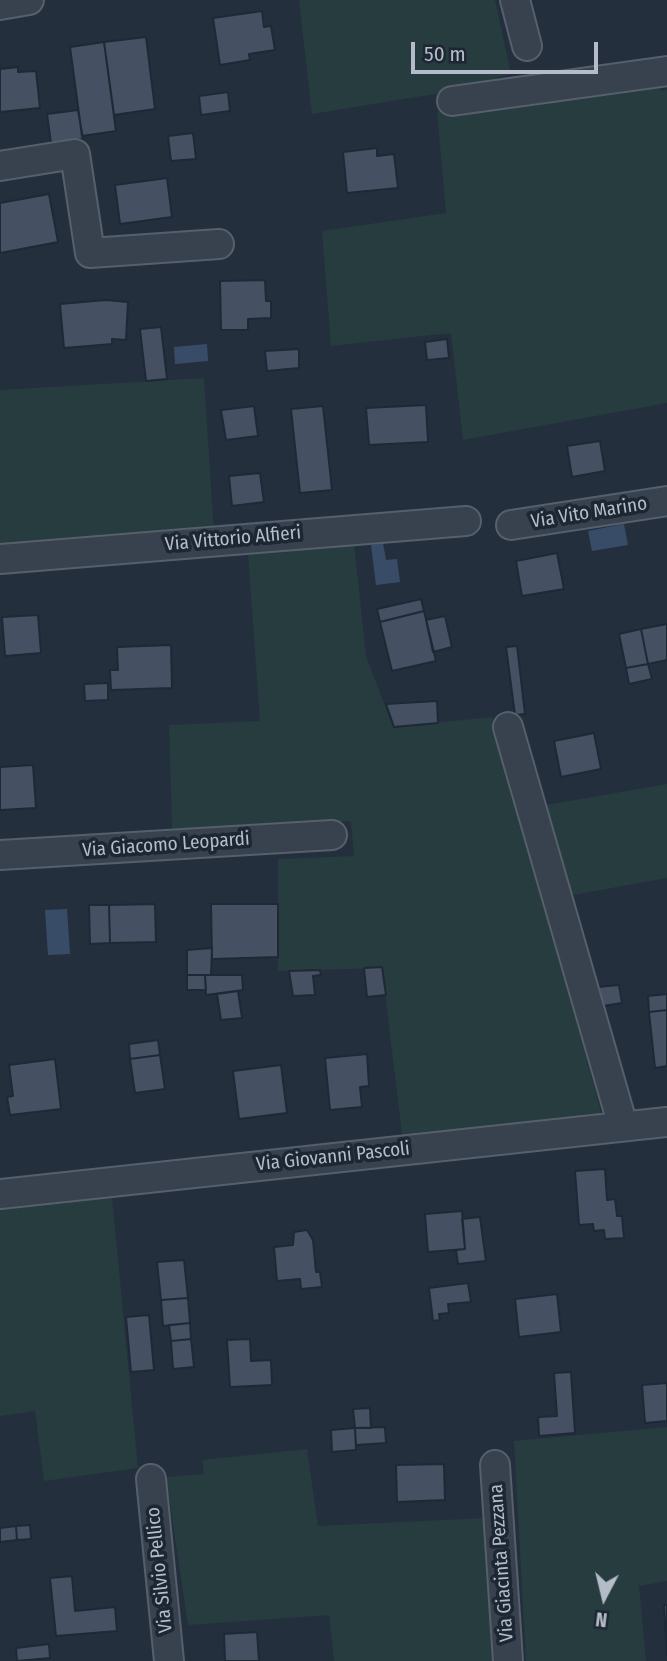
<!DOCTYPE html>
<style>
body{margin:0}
#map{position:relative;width:667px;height:1661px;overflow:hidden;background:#242f3e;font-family:"Fira Sans Condensed",sans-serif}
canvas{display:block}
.north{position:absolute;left:569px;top:1563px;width:70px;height:70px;-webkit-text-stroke:5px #1d2633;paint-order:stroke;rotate:187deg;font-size:19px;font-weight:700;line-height:28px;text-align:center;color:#b4bcc9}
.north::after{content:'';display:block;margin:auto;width:24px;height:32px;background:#b4bcc9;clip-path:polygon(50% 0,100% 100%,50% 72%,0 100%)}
.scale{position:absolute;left:411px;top:42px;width:187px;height:32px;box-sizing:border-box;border:4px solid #b4bcc9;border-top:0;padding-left:9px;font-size:21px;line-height:24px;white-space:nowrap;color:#b4bcc9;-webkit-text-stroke:5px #1d2633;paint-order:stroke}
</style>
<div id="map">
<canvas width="667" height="1661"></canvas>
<div class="north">N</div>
<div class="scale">50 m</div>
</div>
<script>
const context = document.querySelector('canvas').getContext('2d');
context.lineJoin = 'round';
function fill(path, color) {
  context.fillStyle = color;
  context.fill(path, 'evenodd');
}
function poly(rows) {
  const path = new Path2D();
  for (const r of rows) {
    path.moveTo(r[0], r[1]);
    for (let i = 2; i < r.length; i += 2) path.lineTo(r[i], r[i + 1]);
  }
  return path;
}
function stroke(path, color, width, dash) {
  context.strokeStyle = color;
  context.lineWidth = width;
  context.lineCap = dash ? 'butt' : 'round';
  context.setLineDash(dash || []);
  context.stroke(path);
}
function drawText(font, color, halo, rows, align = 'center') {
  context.font = font + ' "Fira Sans Condensed",sans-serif';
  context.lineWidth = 7;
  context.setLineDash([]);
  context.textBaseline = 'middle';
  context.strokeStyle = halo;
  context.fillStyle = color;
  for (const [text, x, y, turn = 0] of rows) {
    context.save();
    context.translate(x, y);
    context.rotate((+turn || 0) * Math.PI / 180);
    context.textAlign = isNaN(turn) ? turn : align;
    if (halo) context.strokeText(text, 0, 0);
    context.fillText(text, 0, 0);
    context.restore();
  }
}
fill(poly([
 [299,0,495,0,511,74,435,94,312,114],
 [630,82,656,82,661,91,667,90,667,403,463,440,451,333,331,346,322,231,446,213,437,111],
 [204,378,214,533,0,547,0,390],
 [354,543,366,656,393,727,492,717,602,1115,403,1142,382,968,278,971,278,859,354,856,351,821,172,829,169,725,260,721,248,554,255,546],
 [667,784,667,878,568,896,540,806],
 [112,1197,138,1468,44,1481,35,1411,0,1416,0,1209],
 [667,1427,667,1581,639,1586,646,1661,526,1661,514,1441],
 [307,1449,318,1526,486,1518,495,1661,334,1661,329,1615,188,1625,166,1477,204,1474,202,1460]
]), '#263c3f');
fill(poly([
 [207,344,208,361,175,364,174,347],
 [624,524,628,545,592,551,588,531],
 [383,543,386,560,397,559,400,582,376,585,371,545],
 [67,909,70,954,48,955,45,910]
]), '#394c67');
const building = poly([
 [262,11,264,27,271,26,275,50,249,54,250,60,220,65,213,18,262,11],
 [146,37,155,109,114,115,104,42,146,37],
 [104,42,116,131,82,136,70,47,104,42],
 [18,67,18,72,36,71,40,108,0,112,0,69,18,67],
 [228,92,230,111,201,115,199,96,228,92],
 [78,110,83,139,51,143,47,114,78,110],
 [193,133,196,159,171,161,168,136,193,133],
 [377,148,377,156,394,154,398,188,347,193,343,152,377,148],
 [167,178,172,217,120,224,115,185,167,178],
 [49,194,58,242,0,253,0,203,49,194],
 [265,280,266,301,271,301,271,318,248,319,248,330,221,330,220,281,265,280],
 [106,300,128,302,126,340,112,339,112,344,64,348,60,304,106,300],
 [161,327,167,379,146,381,140,329,161,327],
 [447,339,449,358,427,360,425,342,447,339],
 [299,349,299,368,267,371,265,351,299,349],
 [426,405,428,442,369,445,366,408,426,405],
 [254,406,258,436,226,440,221,410,254,406],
 [323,406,332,490,300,493,291,409,323,406],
 [600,441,605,471,572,477,567,446,600,441],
 [260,473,264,502,232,506,229,476,260,473],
 [557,553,564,589,522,596,516,561,557,553],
 [421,599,424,611,380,622,377,609,421,599],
 [424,611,436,661,392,671,380,622,424,611],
 [38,615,41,653,5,656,2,617,38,615],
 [445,616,452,647,433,652,426,620,445,616],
 [667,624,667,660,648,664,641,629,667,624],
 [641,629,648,664,626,668,619,634,641,629],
 [171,645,172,688,111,690,110,670,118,670,117,647,171,645],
 [517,646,525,714,515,715,506,647,517,646],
 [648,664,652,679,629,684,626,668,648,664],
 [108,683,108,700,85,701,84,684,108,683],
 [437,701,438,723,394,727,386,704,437,701],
 [594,733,601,769,561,777,554,741,594,733],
 [33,765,36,808,0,810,0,767,33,765],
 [155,904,156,942,110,943,109,905,155,904],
 [211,904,278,904,278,957,212,959,211,904],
 [89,905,109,905,110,943,90,944,89,905],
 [212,948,211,975,187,975,187,950,212,948],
 [382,967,386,995,367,997,364,968,382,967],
 [320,970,321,975,313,976,315,995,293,996,289,971,320,970],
 [187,975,205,975,206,990,187,990,187,975],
 [205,975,242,975,243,990,206,995,205,975],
 [619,985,622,1003,603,1006,598,987,619,985],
 [238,991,242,1018,221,1020,217,994,238,991],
 [667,994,667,1010,649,1012,648,996,667,994],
 [667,1010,667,1066,655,1068,649,1012,667,1010],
 [158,1040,160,1055,130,1059,129,1044,158,1040],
 [367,1054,369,1086,360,1087,362,1107,330,1110,325,1058,367,1054],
 [160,1055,165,1089,135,1093,130,1059,160,1055],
 [55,1059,61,1109,10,1115,7,1097,13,1096,9,1065,55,1059],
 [281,1065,287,1113,239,1119,233,1071,281,1065],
 [605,1169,607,1200,615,1199,617,1216,622,1216,624,1238,605,1239,604,1230,594,1231,593,1224,579,1225,575,1171,605,1169],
 [462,1211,465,1249,428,1252,425,1214,462,1211],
 [480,1217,486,1261,458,1264,456,1250,465,1249,462,1219,480,1217],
 [307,1230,313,1240,316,1272,320,1272,322,1287,301,1289,300,1279,277,1281,274,1247,293,1245,294,1232,307,1230],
 [184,1260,188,1298,161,1300,157,1262,184,1260],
 [468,1283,471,1302,448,1304,449,1313,439,1314,440,1320,433,1321,429,1288,468,1283],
 [557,1294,561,1332,519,1337,515,1299,557,1294],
 [188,1298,190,1323,163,1326,161,1300,188,1298],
 [149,1315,154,1370,131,1372,126,1317,149,1315],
 [190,1323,191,1339,171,1341,169,1325,190,1323],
 [191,1339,194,1367,173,1369,171,1341,191,1339],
 [250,1339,251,1361,271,1360,272,1385,230,1387,227,1340,250,1339],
 [571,1372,575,1433,539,1436,538,1417,557,1416,554,1373,571,1372],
 [667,1383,667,1421,645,1423,642,1385,667,1383],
 [370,1408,371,1428,355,1428,353,1409,370,1408],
 [385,1427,386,1443,356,1445,355,1428,385,1427],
 [355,1428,356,1450,332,1452,331,1430,355,1428],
 [444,1464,445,1500,397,1502,396,1465,444,1464],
 [30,1525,31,1539,17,1540,16,1526,30,1525],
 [16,1526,17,1540,0,1542,0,1528,16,1526],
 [72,1576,75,1611,115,1607,117,1631,56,1636,50,1578,72,1576],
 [664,1605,667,1605,667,1655,664,1605],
 [257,1632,259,1661,225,1661,224,1634,257,1632],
 [49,1644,50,1658,17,1661,16,1648,49,1644]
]);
fill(building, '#455162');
stroke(building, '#1f2835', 2);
const minor = poly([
 [515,0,527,46],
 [0,5,29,0],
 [452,101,667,71],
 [0,166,75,154,90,253,219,244],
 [511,525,667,501],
 [0,559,466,521],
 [508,727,623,1126],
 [0,855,332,835],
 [0,1194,667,1122],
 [495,1465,508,1661],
 [151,1479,169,1661]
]);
stroke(minor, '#565f6c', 32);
stroke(minor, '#38414e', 28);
drawText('19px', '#b4bcc9', '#1d2633', [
 ["Via Vito Marino",589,513,-9],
 ["Via Vittorio Alfieri",233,539,-5],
 ["Via Giacomo Leopardi",166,845,-4],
 ["Via Giovanni Pascoli",333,1157,-6],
 ["Via Giacinta Pezzana",502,1563,-94],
 ["Via Silvio Pellico",160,1570,-96]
]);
</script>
